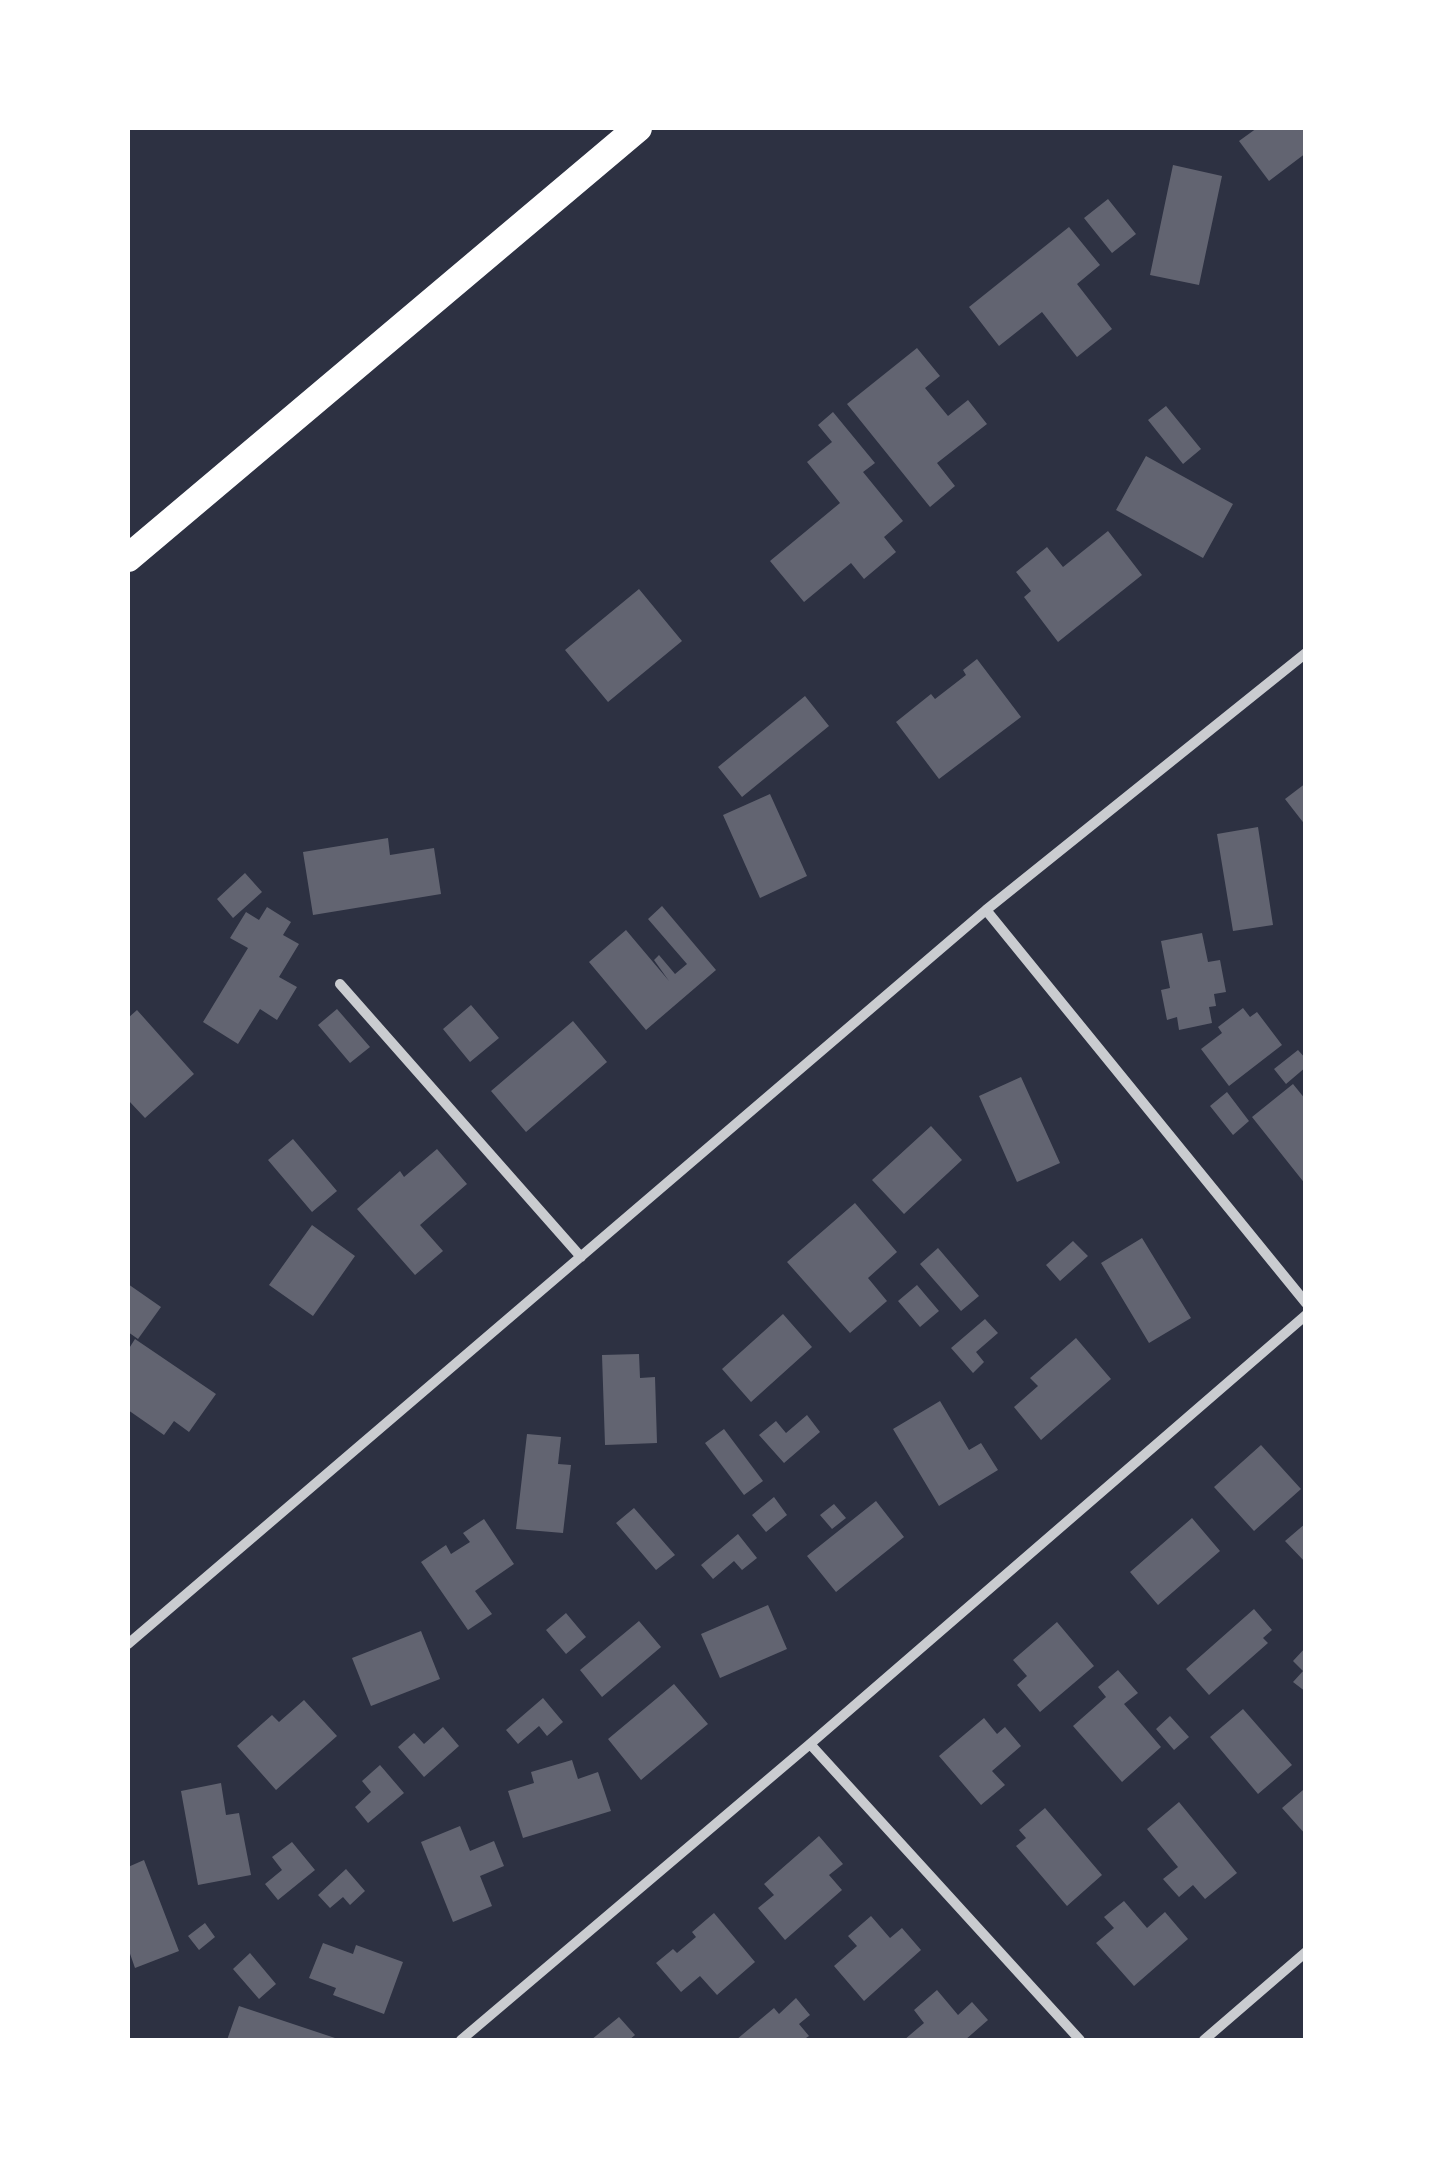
<!DOCTYPE html>
<style>
body{margin:0}
#map{position:relative;width:1433px;height:2168px;overflow:hidden;background:#2d3142;font-family:"IBM Plex Sans",sans-serif}
canvas{display:block}
.frame{position:absolute;inset:0;border:130px solid #fff;pointer-events:none}
</style>
<div id="map">
<canvas width="1433" height="2168"></canvas>
<div class="frame"></div>
</div>
<script>
const context = document.querySelector('canvas').getContext('2d');
context.lineJoin = 'round';
function fill(path, color) {
  context.fillStyle = color;
  context.fill(path, 'evenodd');
}
function poly(rows) {
  const path = new Path2D();
  for (const r of rows) {
    path.moveTo(r[0], r[1]);
    for (let i = 2; i < r.length; i += 2) path.lineTo(r[i], r[i + 1]);
  }
  return path;
}
function stroke(path, color, width, dash) {
  context.strokeStyle = color;
  context.lineWidth = width;
  context.lineCap = dash ? 'butt' : 'round';
  context.setLineDash(dash || []);
  context.stroke(path);
}
fill(poly([
 [1257,128,1306,128,1306,153,1269,181,1239,141],
 [1173,165,1222,176,1199,285,1150,275],
 [1108,199,1136,234,1112,253,1084,218],
 [1069,227,1100,265,1077,284,1112,329,1077,357,1042,312,999,346,969,307],
 [917,348,940,376,925,388,948,416,968,400,987,424,937,463,955,486,930,507,847,404],
 [1166,406,1201,449,1183,464,1148,420],
 [833,412,875,463,863,472,903,521,884,537,896,552,864,579,851,563,804,602,770,561,840,503,807,462,832,442,818,425],
 [1146,456,1233,504,1203,558,1116,510],
 [1108,531,1142,575,1058,642,1024,597,1031,591,1016,572,1047,547,1063,567],
 [639,589,682,641,608,702,565,650],
 [977,659,1021,717,939,779,896,722,931,694,935,699,966,675,963,670],
 [805,696,829,726,742,797,718,767],
 [1306,783,1306,826,1285,799],
 [770,794,807,876,760,898,723,815],
 [1258,827,1273,925,1233,931,1217,834],
 [388,838,390,855,434,848,441,894,313,915,303,852],
 [245,873,262,892,233,918,217,899],
 [662,906,716,970,646,1030,589,962,626,930,669,981,654,960,659,955,675,974,687,964,648,919],
 [267,907,291,922,283,935,299,944,279,977,297,987,277,1020,260,1009,238,1044,203,1022,248,948,230,938,246,912,259,920],
 [1202,933,1208,962,1220,960,1226,992,1214,994,1216,1006,1209,1007,1212,1023,1179,1030,1177,1017,1167,1020,1161,990,1170,988,1161,941],
 [471,1005,499,1038,470,1062,443,1029],
 [1243,1008,1250,1017,1257,1012,1282,1045,1229,1086,1201,1049,1222,1033,1218,1027],
 [337,1009,370,1047,350,1063,318,1025],
 [137,1010,194,1074,145,1118,129,1101,128,1102,128,1018],
 [573,1021,607,1062,526,1132,491,1091],
 [1298,1050,1306,1059,1306,1067,1286,1084,1274,1069],
 [1021,1077,1060,1163,1017,1182,979,1096],
 [1293,1084,1306,1100,1306,1185,1252,1117],
 [1227,1092,1249,1121,1233,1135,1210,1106],
 [931,1126,962,1160,904,1214,872,1180],
 [293,1139,337,1191,312,1212,268,1160],
 [437,1149,467,1184,420,1225,443,1251,415,1275,357,1209,400,1171,404,1177],
 [855,1203,897,1252,868,1278,887,1301,850,1333,787,1262],
 [312,1225,355,1256,313,1316,269,1285],
 [1142,1238,1191,1318,1149,1343,1101,1263],
 [1073,1241,1088,1256,1060,1281,1046,1265],
 [938,1248,979,1296,961,1311,920,1264],
 [128,1284,161,1307,138,1339,128,1332],
 [917,1285,939,1311,920,1327,898,1301],
 [783,1314,812,1347,751,1402,722,1369],
 [985,1319,998,1333,976,1352,984,1362,973,1373,951,1348],
 [1076,1338,1111,1379,1041,1440,1014,1407,1038,1386,1030,1378],
 [135,1339,216,1394,189,1432,174,1421,164,1435,128,1410,128,1350],
 [639,1354,640,1378,655,1377,657,1443,605,1445,602,1355],
 [940,1401,969,1450,981,1443,998,1470,939,1506,893,1429],
 [807,1415,820,1432,784,1463,759,1435,776,1421,786,1433],
 [724,1429,763,1481,744,1495,705,1443],
 [527,1434,561,1437,558,1464,571,1465,563,1533,516,1529],
 [1261,1445,1301,1489,1254,1531,1214,1487],
 [774,1497,787,1515,766,1532,752,1515],
 [876,1501,904,1537,836,1592,807,1556],
 [834,1504,846,1518,832,1529,820,1515],
 [634,1508,675,1555,656,1570,616,1523],
 [1192,1518,1220,1551,1158,1605,1130,1572],
 [484,1519,514,1564,475,1591,492,1614,468,1630,421,1562,446,1545,451,1554,470,1542,463,1533],
 [1306,1523,1306,1563,1285,1541],
 [738,1534,757,1558,742,1570,734,1561,713,1579,701,1565],
 [768,1605,787,1649,720,1678,701,1634],
 [1254,1609,1272,1630,1263,1638,1268,1643,1209,1695,1186,1669],
 [566,1613,586,1637,566,1654,546,1630],
 [639,1621,661,1647,602,1697,580,1670],
 [1057,1622,1094,1666,1040,1712,1017,1685,1027,1676,1013,1660],
 [421,1631,440,1679,371,1706,352,1658],
 [1306,1647,1306,1692,1293,1682,1303,1671,1293,1661],
 [1118,1670,1138,1693,1124,1704,1161,1747,1122,1782,1073,1726,1106,1697,1098,1687],
 [674,1684,708,1724,641,1780,608,1739],
 [543,1698,563,1722,547,1736,539,1726,518,1744,506,1730],
 [304,1700,337,1736,276,1790,237,1746,272,1715,279,1722],
 [1243,1709,1292,1765,1258,1794,1210,1737],
 [1170,1716,1189,1737,1174,1750,1156,1729],
 [984,1718,997,1734,1005,1727,1021,1746,992,1771,1005,1785,981,1805,939,1756],
 [443,1727,459,1746,424,1777,398,1747,414,1733,424,1744],
 [572,1760,578,1779,598,1772,611,1811,523,1838,508,1791,534,1783,531,1772],
 [380,1765,404,1793,368,1823,355,1807,371,1792,362,1781],
 [221,1783,226,1815,239,1813,251,1875,198,1885,181,1791],
 [1303,1790,1306,1793,1306,1835,1282,1808],
 [1179,1802,1237,1873,1205,1899,1193,1885,1179,1897,1163,1879,1178,1867,1147,1829],
 [1045,1808,1102,1875,1067,1906,1016,1846,1026,1838,1019,1830],
 [460,1826,470,1851,494,1841,504,1866,480,1876,492,1906,453,1922,421,1842],
 [819,1836,843,1864,829,1875,842,1890,785,1940,758,1908,774,1895,764,1884],
 [292,1842,315,1870,278,1900,265,1884,282,1870,272,1857],
 [144,1860,179,1951,135,1968,128,1948,128,1867],
 [346,1869,365,1891,350,1905,343,1897,330,1908,318,1895],
 [1124,1901,1147,1928,1165,1912,1188,1939,1134,1986,1096,1943,1114,1928,1104,1917],
 [714,1913,755,1962,717,1995,700,1976,681,1992,656,1963,673,1949,677,1953,696,1937,692,1932],
 [871,1916,890,1938,902,1928,921,1950,864,2001,834,1966,857,1946,848,1936],
 [205,1923,215,1937,199,1950,188,1936],
 [323,1943,353,1954,356,1945,403,1962,384,2014,333,1995,336,1988,309,1978],
 [250,1953,276,1984,259,1999,233,1969],
 [937,1990,958,2015,972,2002,988,2020,965,2040,904,2040,924,2023,914,2010],
 [796,1998,810,2015,799,2024,809,2036,803,2040,736,2040,774,2008,779,2014],
 [239,2006,341,2040,227,2040],
 [619,2017,635,2035,629,2040,591,2040]
]), '#626471');
stroke(poly([
 [986,910,1306,1303],
 [340,984,581,1257],
 [128,1644,986,910,1306,653],
 [810,1744,1080,2040],
 [461,2040,810,1744,1306,1315],
 [1204,2040,1306,1952]
]), '#caccd0', 10);
stroke(poly([
 [128,558,638,128]
]), '#fff', 28);
</script>
